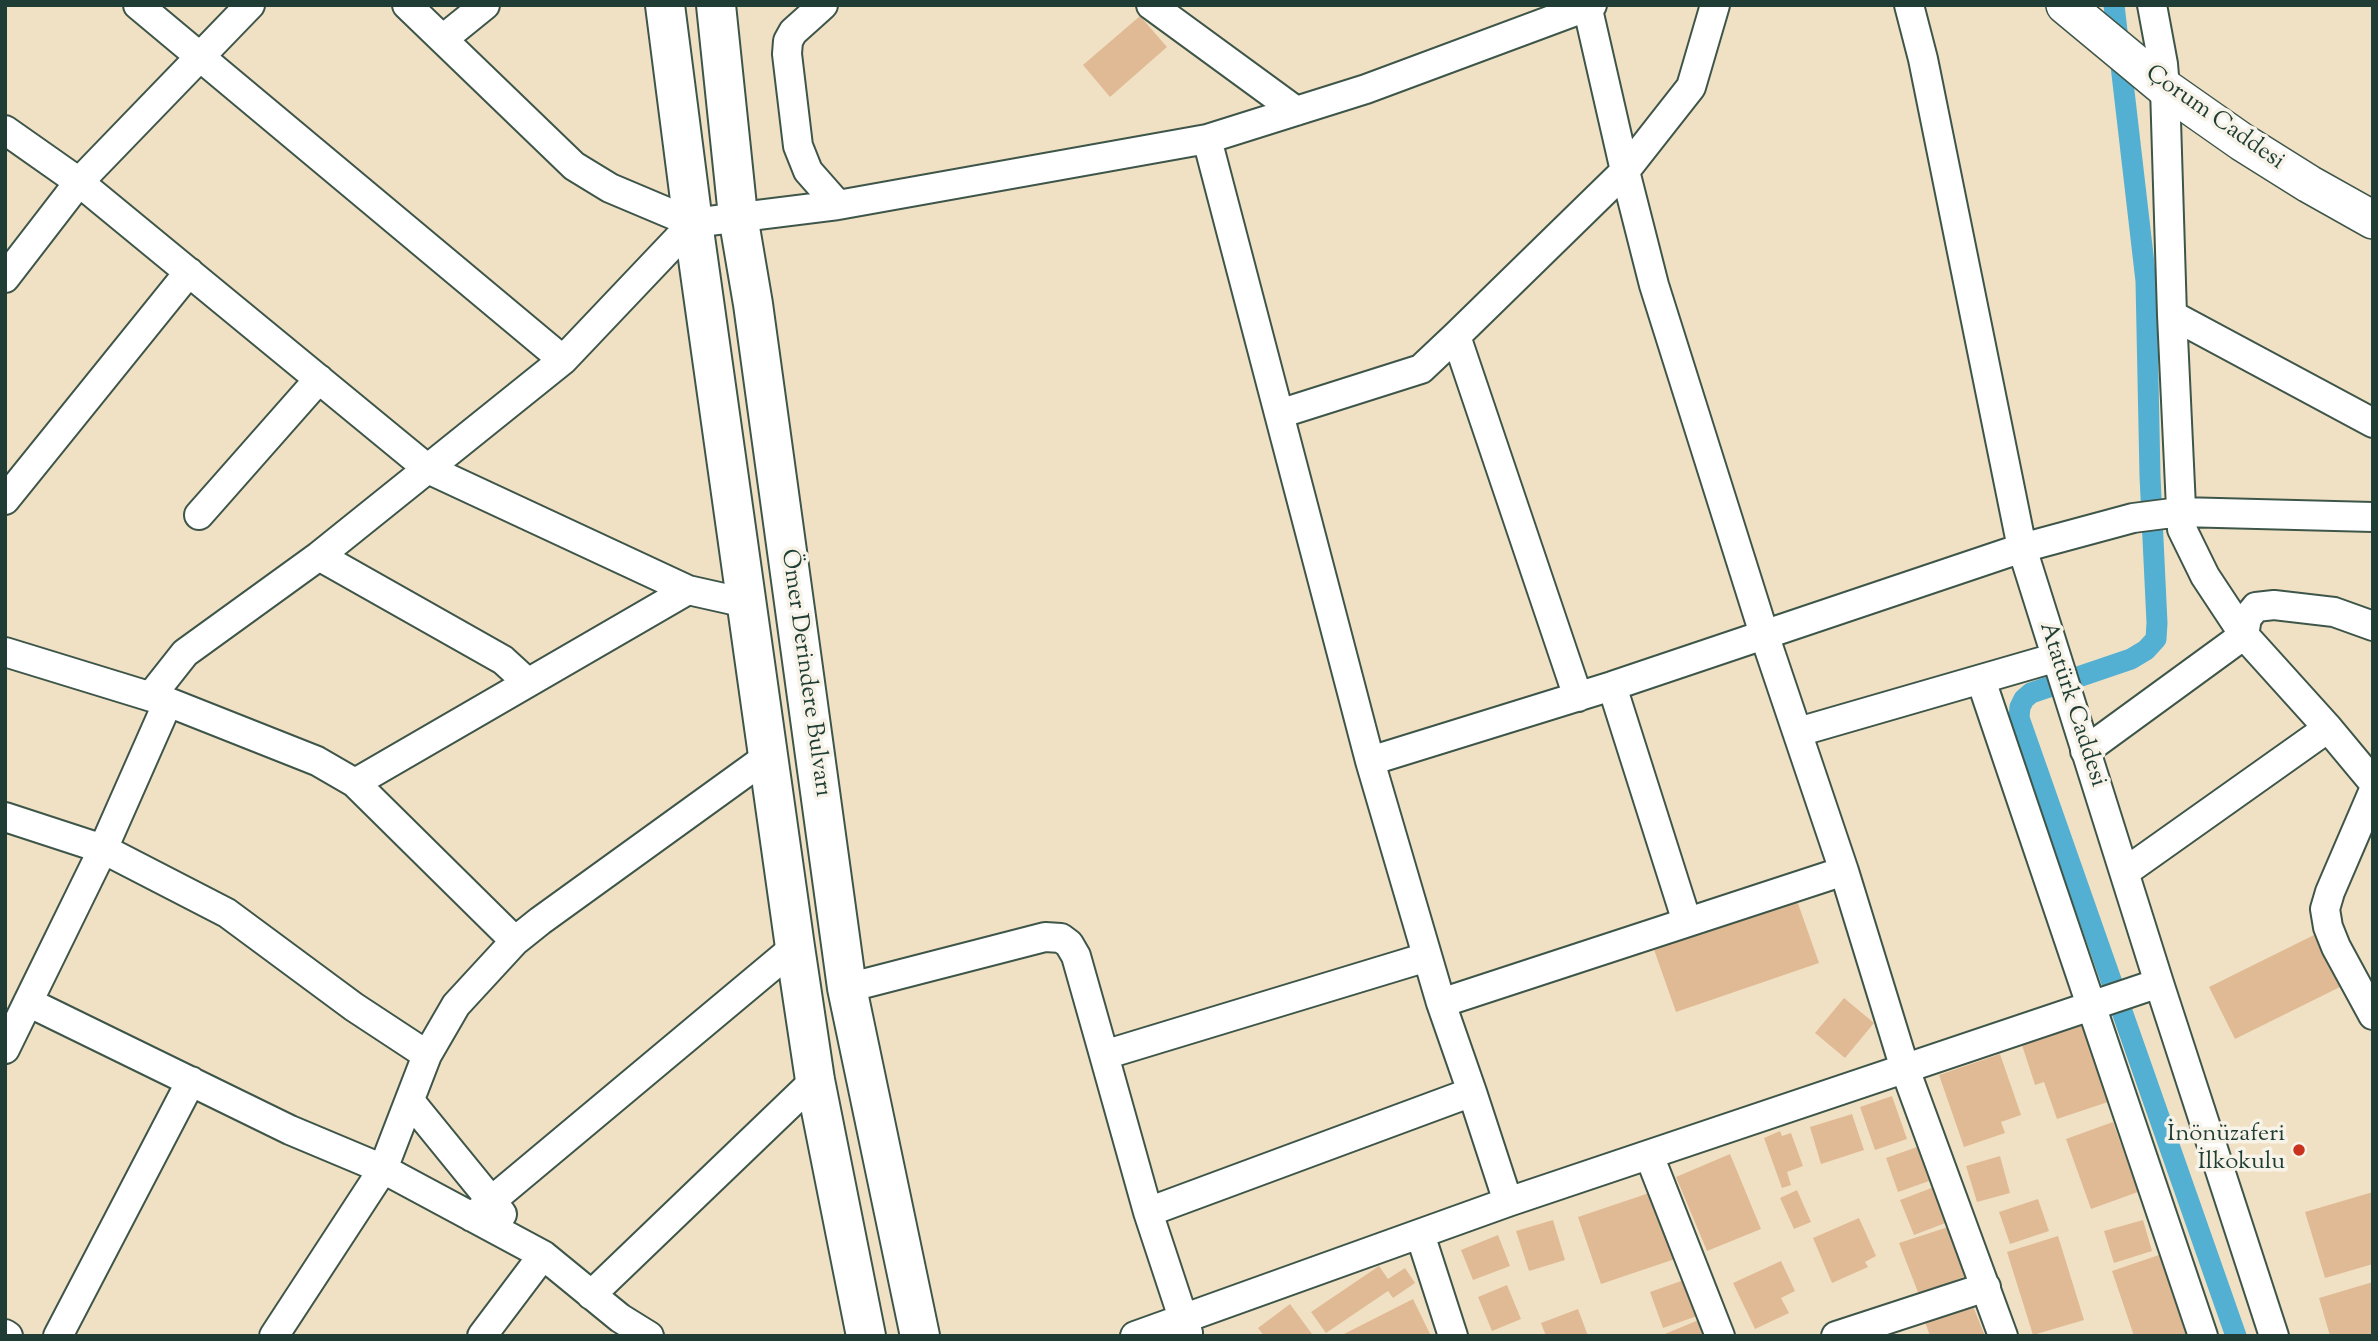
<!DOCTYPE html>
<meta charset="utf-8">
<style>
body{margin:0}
#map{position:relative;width:2378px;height:1341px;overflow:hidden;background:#f1e1c4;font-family:"Sorts Mill Goudy",serif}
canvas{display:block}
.frame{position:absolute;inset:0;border:7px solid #1f3d34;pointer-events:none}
</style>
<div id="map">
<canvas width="2378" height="1341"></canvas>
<div class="frame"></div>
</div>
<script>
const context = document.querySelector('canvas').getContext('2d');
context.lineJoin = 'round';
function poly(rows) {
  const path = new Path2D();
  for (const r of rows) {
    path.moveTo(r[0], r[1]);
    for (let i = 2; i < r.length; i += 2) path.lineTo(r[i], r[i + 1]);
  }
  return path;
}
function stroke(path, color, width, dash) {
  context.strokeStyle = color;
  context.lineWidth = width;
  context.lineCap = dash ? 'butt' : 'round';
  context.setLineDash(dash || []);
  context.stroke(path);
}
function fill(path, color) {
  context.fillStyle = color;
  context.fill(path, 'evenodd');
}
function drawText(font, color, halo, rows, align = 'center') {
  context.font = font + ' "Sorts Mill Goudy",serif';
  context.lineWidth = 7;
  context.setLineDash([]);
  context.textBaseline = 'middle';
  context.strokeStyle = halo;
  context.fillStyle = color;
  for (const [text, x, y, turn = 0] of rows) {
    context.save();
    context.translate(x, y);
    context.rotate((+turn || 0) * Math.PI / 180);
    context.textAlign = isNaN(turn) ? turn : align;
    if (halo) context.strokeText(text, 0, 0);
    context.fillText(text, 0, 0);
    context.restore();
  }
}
stroke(poly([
 [2114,5,2146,281,2150,476,2157,623,2156,639,2146,650,2131,659,2031,693,2024,699,2020,707,2019,718,2236,1336]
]), '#53b0d2', 21);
fill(poly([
 [1140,16,1167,47,1110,97,1083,65],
 [1795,895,1819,963,1676,1012,1652,944],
 [2314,935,2340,987,2235,1039,2209,987],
 [1844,998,1874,1023,1845,1058,1815,1033],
 [2082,1025,2108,1102,2057,1119,2044,1082,2035,1085,2022,1045],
 [2000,1054,2021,1115,2001,1122,2005,1133,1964,1147,1939,1075],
 [1892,1096,1907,1139,1875,1150,1860,1107],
 [1852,1114,1864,1150,1821,1164,1810,1127],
 [2113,1122,2138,1192,2091,1209,2066,1139],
 [1780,1131,1782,1136,1791,1133,1803,1166,1787,1172,1791,1185,1782,1188,1764,1138],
 [1917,1147,1929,1181,1898,1192,1886,1158],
 [1730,1154,1761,1229,1707,1251,1676,1177],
 [2000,1156,2010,1193,1977,1202,1966,1166],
 [1934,1187,1948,1222,1914,1235,1900,1200],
 [1797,1190,1811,1222,1794,1229,1780,1198],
 [1655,1191,1678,1258,1601,1284,1578,1217],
 [2373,1192,2373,1264,2325,1278,2305,1212],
 [2038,1199,2049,1231,2010,1244,1999,1212],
 [1859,1218,1876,1256,1865,1262,1868,1267,1832,1283,1813,1238],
 [1553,1220,1565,1260,1529,1271,1516,1231],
 [2143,1220,2152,1251,2114,1263,2104,1231],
 [1948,1227,1968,1275,1919,1295,1899,1243],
 [1498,1235,1510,1266,1473,1280,1461,1250],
 [2058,1236,2084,1320,2033,1335,2007,1252],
 [2159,1255,2186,1334,2134,1336,2112,1271],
 [1781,1261,1795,1291,1781,1298,1789,1313,1755,1329,1733,1283],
 [1379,1266,1388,1279,1405,1268,1415,1283,1393,1298,1388,1291,1326,1333,1311,1312],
 [1684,1280,1697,1316,1663,1328,1650,1292],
 [2373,1282,2373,1333,2365,1336,2330,1336,2319,1298],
 [1507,1285,1521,1319,1492,1331,1478,1297],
 [1413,1299,1431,1336,1340,1336],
 [1971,1301,1985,1336,1930,1336,1924,1319],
 [1290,1304,1312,1334,1264,1336,1258,1328],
 [1578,1309,1588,1336,1546,1336,1541,1323],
 [1701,1319,1708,1336,1660,1336]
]), '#e0ba95');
const minor = poly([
 [138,5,563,360],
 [407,5,574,166,610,188,693,223,838,205,1207,139,1366,89,1592,5],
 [823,5,793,32,788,41,787,54,798,146,808,171,838,205],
 [1151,5,1296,111],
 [1587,5,1625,171,1654,285,1764,634,1844,871,1905,1069,2003,1336],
 [1909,5,1923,59,2022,548,2159,983,2274,1336],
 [2152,5,2163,64,2165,88,2172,315,2182,529,2205,576,2244,635,2328,728,2373,782],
 [443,39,485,5],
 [5,130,79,182,428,469,688,590,746,603],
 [1207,139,1370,761,1441,1003,1472,1092,1508,1202],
 [5,278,79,182,250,5],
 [2172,315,2373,423],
 [1456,336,1578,697],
 [1279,414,1421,369,1456,336,1625,171,1691,87,1715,5],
 [5,500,189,272],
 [199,515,319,379],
 [319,556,503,660,527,682],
 [5,652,168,702,317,761,355,783,688,590],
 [1981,680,2203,1336],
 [1612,686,1687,922],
 [151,696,185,653,319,556,563,360,693,223],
 [1798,732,2054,658],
 [2085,751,2244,635,2247,618,2256,607,2274,605,2334,612,2373,626],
 [1370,761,1612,686,2022,548,2133,518,2180,512,2373,517],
 [355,783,515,941],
 [2373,792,2330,892,2325,909,2328,927,2336,947,2373,1015],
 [5,817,103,849,227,913,354,1007,427,1055],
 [2125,872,2328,728],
 [847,988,1045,937,1061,938,1069,944,1076,956,1104,1055],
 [28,1002,290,1130,383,1169,543,1255,620,1318,649,1336],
 [1441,1003,1844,871],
 [5,1049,103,849,168,702],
 [410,1101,502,1214],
 [1649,1155,1720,1336],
 [1148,1212,1472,1092],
 [472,1217,795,947],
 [1420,1234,1453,1336],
 [591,1295,815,1080],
 [1188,1333,1148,1212,1104,1055,1427,957],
 [5,1334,8,1336],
 [58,1336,191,1081],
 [274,1336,383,1169,427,1055,456,1005,515,941,540,921,767,757],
 [482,1336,543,1255],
 [1135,1336,1508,1202,2159,983],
 [1836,1336,1986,1287]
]);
const major = poly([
 [2065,5,2165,88,2242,142,2309,184,2373,220]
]);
const highway = poly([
 [665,5,693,223,795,947,815,1080,866,1336],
 [716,5,738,216,753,304,847,988,920,1336]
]);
stroke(minor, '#3e564a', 32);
stroke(major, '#3e564a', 40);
stroke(highway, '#3e564a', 42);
stroke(minor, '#fff', 28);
stroke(major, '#fff', 37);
stroke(highway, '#fff', 38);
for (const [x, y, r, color] of [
 [2299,1150,7,"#c8321e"]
]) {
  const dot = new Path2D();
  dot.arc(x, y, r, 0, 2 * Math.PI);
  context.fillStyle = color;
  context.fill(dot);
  stroke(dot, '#f7f3e8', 2.5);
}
drawText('24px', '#1f3d34', '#f7f3e8', [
 ["Çorum Caddesi",2214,119,35],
 ["Ömer Derindere Bulvarı",804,673,82],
 ["Atatürk Caddesi",2071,705,72]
]);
drawText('24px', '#1f3d34', '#f7f3e8', [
 ["İnönüzaferi",2285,1136],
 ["İlkokulu",2285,1164]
], 'right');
</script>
